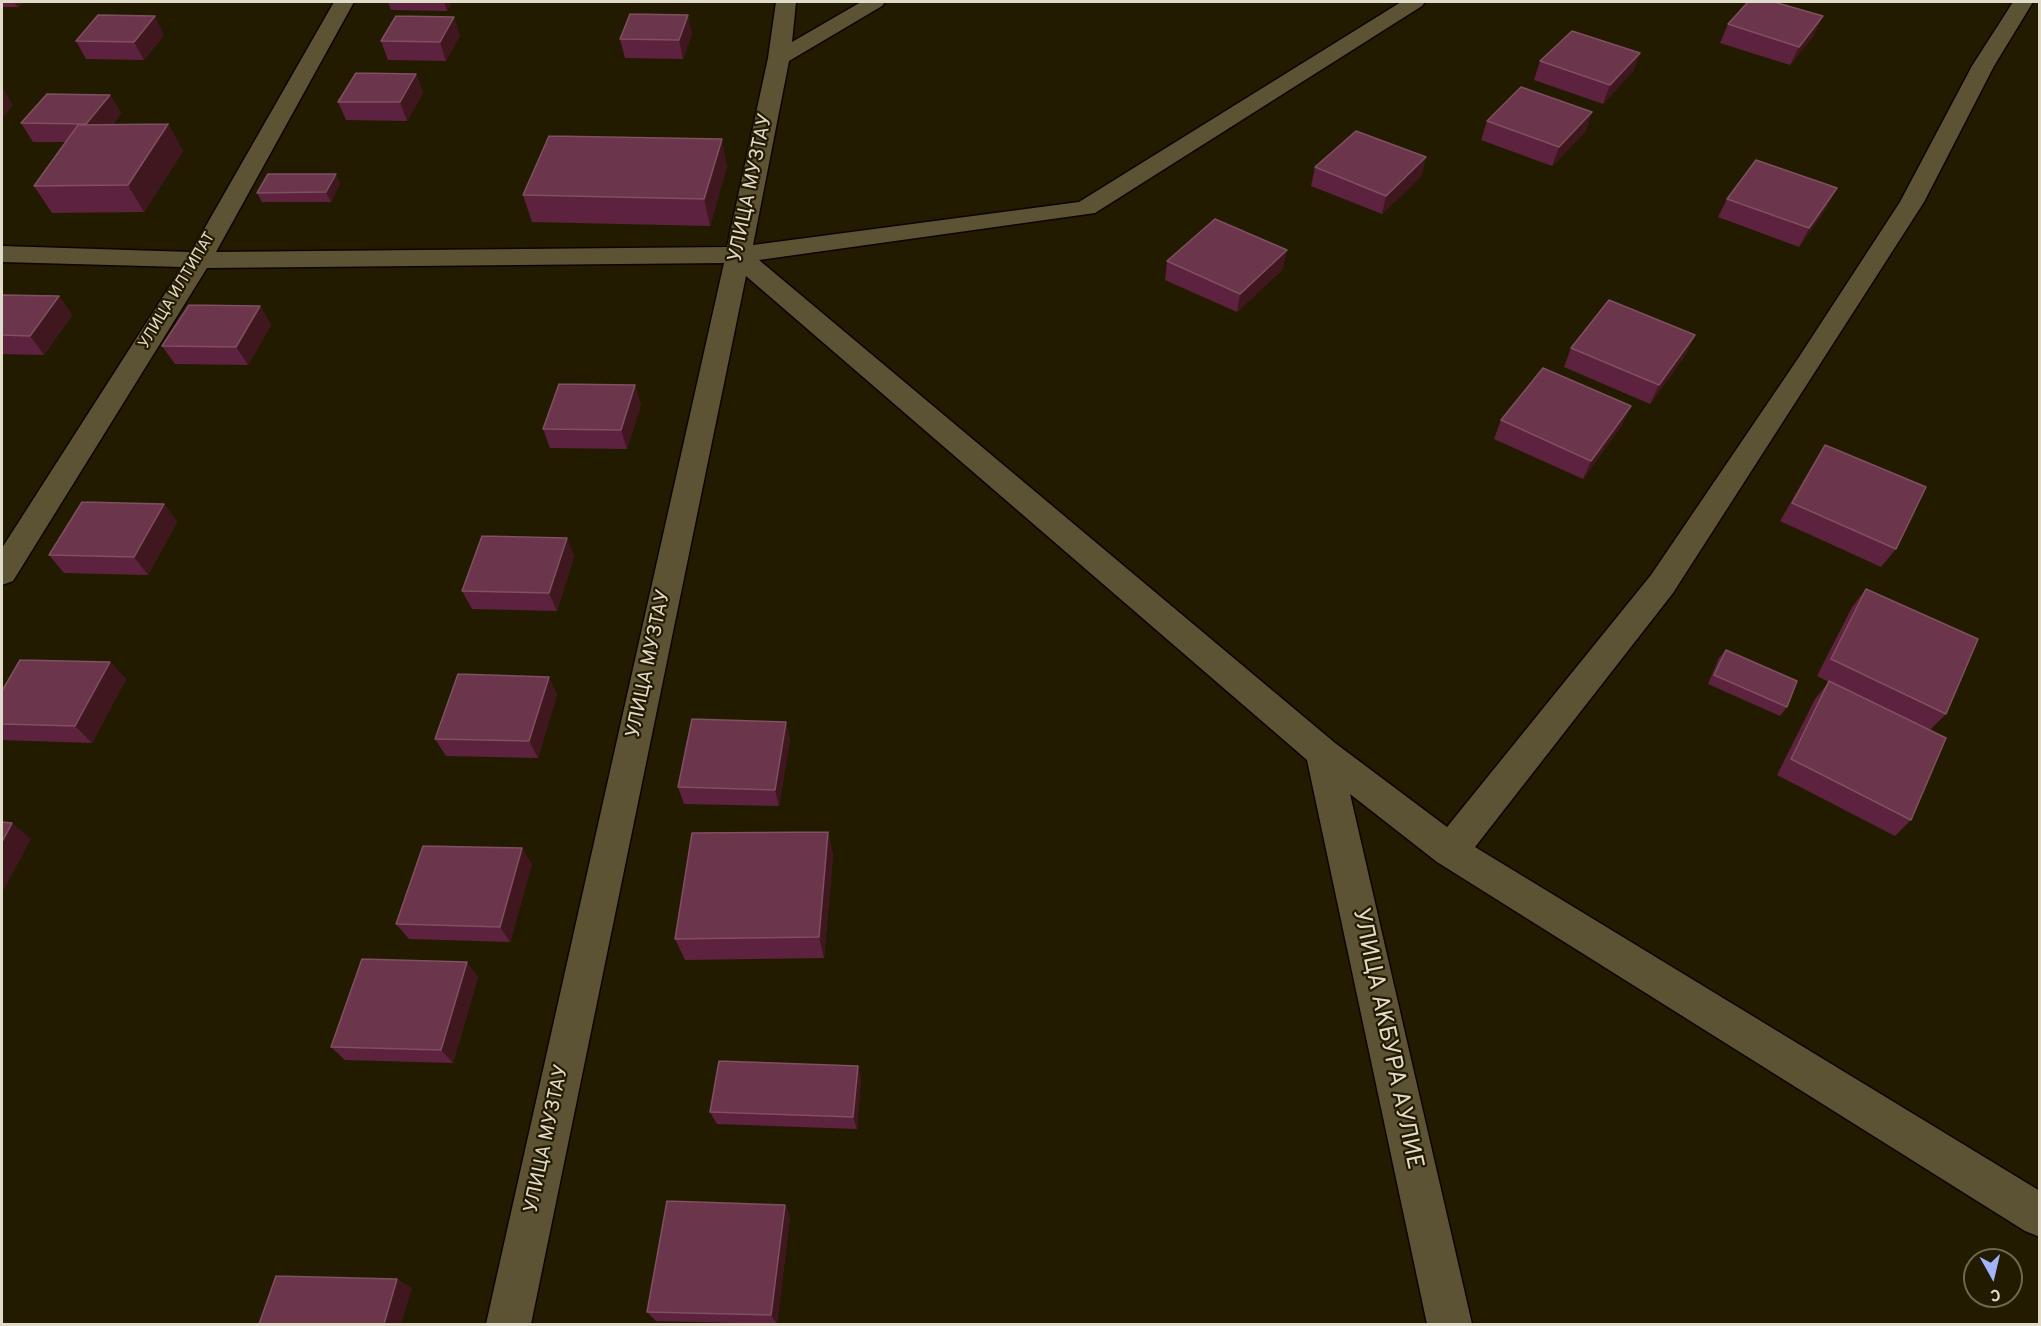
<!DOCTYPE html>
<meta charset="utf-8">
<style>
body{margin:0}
#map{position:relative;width:2041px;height:1326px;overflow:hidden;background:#231b00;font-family:Overpass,sans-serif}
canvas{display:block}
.frame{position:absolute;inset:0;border:3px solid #e1dbca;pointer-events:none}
.north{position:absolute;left:1963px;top:1248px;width:60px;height:60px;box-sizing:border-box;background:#231b00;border:2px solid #6f6851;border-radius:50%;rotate:172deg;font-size:16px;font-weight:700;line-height:24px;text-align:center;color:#e1dbca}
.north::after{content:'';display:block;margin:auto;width:21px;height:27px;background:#a0b3fd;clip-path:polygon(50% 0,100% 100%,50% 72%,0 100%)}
</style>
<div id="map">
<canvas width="2041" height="1326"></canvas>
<div class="frame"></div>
<div class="north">С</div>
</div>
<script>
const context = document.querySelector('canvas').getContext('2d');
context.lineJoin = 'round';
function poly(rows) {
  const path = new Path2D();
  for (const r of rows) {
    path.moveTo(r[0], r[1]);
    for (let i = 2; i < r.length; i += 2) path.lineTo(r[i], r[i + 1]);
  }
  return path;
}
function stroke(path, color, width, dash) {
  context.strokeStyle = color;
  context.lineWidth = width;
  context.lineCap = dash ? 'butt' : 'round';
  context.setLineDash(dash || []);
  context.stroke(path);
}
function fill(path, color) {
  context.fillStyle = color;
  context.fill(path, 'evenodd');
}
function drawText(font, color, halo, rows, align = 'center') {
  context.font = font + ' Overpass,sans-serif';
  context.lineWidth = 4.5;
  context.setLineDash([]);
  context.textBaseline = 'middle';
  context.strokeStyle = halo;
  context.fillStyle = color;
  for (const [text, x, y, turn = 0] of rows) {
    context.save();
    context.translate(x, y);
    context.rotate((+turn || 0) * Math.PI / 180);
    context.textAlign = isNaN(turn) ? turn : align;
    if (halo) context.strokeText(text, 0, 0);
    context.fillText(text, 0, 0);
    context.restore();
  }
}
const street = poly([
 [334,2,354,2,216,252,727,247,768,58,776,2,796,2,792,42,861,2,885,2,882,6,789,61,753,245,1079,202,1401,2,1425,2,1422,6,1095,213,759,260,1335,743,1447,827,1651,575,1797,360,1900,202,1972,66,2013,2,2033,2,1994,66,1924,202,1673,593,1475,847,2040,1191,2040,1237,2025,1231,1437,862,1350,794,1472,1324,1427,1324,1307,760,746,276,531,1324,486,1324,724,263,207,268,13,581,2,585,2,548,182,267,2,262,2,246,191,252,334,2]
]);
stroke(street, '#0d0500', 3);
fill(street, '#5c5334');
fill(poly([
 [2,2,23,2,18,7,2,7],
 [388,2,452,2,447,11,391,10],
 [1728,24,1814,35,1790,65,1720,43],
 [692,33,683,59,625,58,620,39],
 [164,35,144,60,86,59,76,41],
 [460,35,446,61,388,60,381,41],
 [1640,53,1633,71,1603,104,1534,80,1540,61],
 [416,74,423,93,407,121,346,120,338,102],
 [110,95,121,113,112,125,168,124,183,151,144,212,52,213,34,186,66,142,33,142,21,123],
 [1487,121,1586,131,1552,166,1481,140],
 [1426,157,1421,176,1382,214,1311,186,1315,167],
 [727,166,710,226,532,222,523,195],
 [340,183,331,202,262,202,257,193],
 [1727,199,1827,207,1799,247,1718,217],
 [1167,261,1283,269,1237,312,1165,280],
 [2,295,59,296,72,315,44,355,2,354],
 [260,306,271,325,248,365,175,364,162,346],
 [1695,335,1686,354,1650,404,1564,367,1571,348],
 [641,404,627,449,550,448,543,429],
 [1501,420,1622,425,1583,479,1494,439],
 [1825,445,1896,549,1881,567,1780,521,1813,464],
 [164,504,177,522,148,575,64,573,49,555],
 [574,556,557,611,472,609,462,591],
 [1866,589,1946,714,1930,730,1911,820,1895,836,1777,775,1815,699,1829,682,1817,676,1852,607],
 [1726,650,1787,707,1780,716,1708,684,1719,658],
 [110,662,126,679,92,743,2,740,2,691],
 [557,694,538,758,446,756,435,739],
 [790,739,779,806,684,804,678,787],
 [828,832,833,855,824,958,685,960,675,939],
 [532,864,510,942,409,939,396,924],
 [478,977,453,1063,345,1060,331,1047],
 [861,1078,857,1129,717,1124,710,1112],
 [785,1205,790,1216,777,1324,656,1321,647,1312]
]), '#5d223d');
fill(poly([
 [14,2,23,2,18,7],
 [444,2,452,2,447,11],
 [688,15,692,33,683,59,679,40],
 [155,16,164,35,144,60,134,42],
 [1823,16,1814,35,1790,65,1799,47],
 [454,17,460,35,446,61,440,42],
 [1640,53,1633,71,1603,104,1610,85],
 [416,74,423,93,407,121,400,102],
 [2,87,13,105,2,118],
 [110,95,121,113,97,143,86,124],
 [1592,112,1586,131,1552,166,1559,147],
 [168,124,183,151,144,212,128,185],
 [722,139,727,166,710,226,704,199],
 [1426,157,1421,176,1382,214,1386,196],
 [336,174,340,183,331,202,326,192],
 [1837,188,1827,207,1799,247,1809,228],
 [1287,250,1283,269,1237,312,1240,294],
 [59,296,72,315,44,355,30,336],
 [260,306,271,325,248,365,236,347],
 [1695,335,1686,354,1650,404,1659,385],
 [635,385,641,404,627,449,621,430],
 [1631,406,1622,425,1583,479,1591,461],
 [164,504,177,522,148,575,134,557],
 [567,538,574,556,557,611,549,593],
 [110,662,126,679,92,743,75,726],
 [549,677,557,694,538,758,529,741],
 [786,722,790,739,779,806,775,790],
 [12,823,31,839,2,893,2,842],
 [828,832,833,855,824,958,819,937],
 [522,848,532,864,510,942,500,927],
 [467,962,478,977,453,1063,441,1050],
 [858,1066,861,1078,857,1129,853,1117],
 [785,1205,790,1216,777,1324,771,1315],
 [397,1279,412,1288,401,1324,384,1324]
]), '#40171e');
const building = poly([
 [1748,2,1774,2,1823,16,1799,47,1728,24,1748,2],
 [630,14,688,15,679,40,620,39,630,14],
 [98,15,155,16,134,42,76,41,98,15],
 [396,16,454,17,440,42,381,41,396,16],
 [1572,31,1640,53,1610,85,1540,61,1572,31],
 [356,73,416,74,400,102,338,102,356,73],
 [1521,87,1592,112,1559,147,1487,121,1521,87],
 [47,94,110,95,86,124,21,123,47,94],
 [168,124,128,185,34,186,78,125,168,124],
 [1356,131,1426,157,1386,196,1315,167,1356,131],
 [549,136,722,139,704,199,523,195,549,136],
 [1756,160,1837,188,1809,228,1727,199,1756,160],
 [268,174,336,174,326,192,257,193,268,174],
 [1215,219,1287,250,1240,294,1167,261,1215,219],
 [2,295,59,296,30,336,2,335,2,295],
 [1609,300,1695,335,1659,385,1571,348,1609,300],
 [189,305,260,306,236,347,162,346,189,305],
 [1543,368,1631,406,1591,461,1501,420,1543,368],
 [559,384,635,385,621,430,543,429,559,384],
 [1825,445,1926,487,1896,549,1792,503,1825,445],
 [82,502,164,504,134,557,49,555,82,502],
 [482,536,567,538,549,593,462,591,482,536],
 [1866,589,1978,639,1946,714,1831,659,1866,589],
 [1726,650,1797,681,1787,707,1714,675,1726,650],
 [20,660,110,662,75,726,2,724,2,691,20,660],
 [458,674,549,677,529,741,435,739,458,674],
 [1829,681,1946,738,1911,820,1791,759,1829,681],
 [692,719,786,722,775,790,678,787,692,719],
 [2,822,12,823,2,842,2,822],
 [828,832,819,937,675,939,692,833,828,832],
 [423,846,522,848,500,927,396,924,423,846],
 [362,959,467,962,441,1050,331,1047,362,959],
 [719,1061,858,1066,853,1117,710,1112,719,1061],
 [667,1201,785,1205,771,1315,647,1312,667,1201],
 [276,1276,397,1279,384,1324,259,1324,276,1276]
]);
fill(building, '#6b364c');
stroke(building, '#7e5060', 1.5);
drawText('16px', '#e1dbca', '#231b00', [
 ["УЛИЦА ИЛТИПАТ",178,291,-59]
]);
drawText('20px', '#e1dbca', '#231b00', [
 ["УЛИЦА МУЗТАУ",752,188,-78],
 ["УЛИЦА МУЗТАУ",650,664,-78],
 ["УЛИЦА МУЗТАУ",548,1139,-78]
]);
drawText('24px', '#e1dbca', '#231b00', [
 ["УЛИЦА АКБУРА АУЛИЕ",1386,1039,78]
]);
</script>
